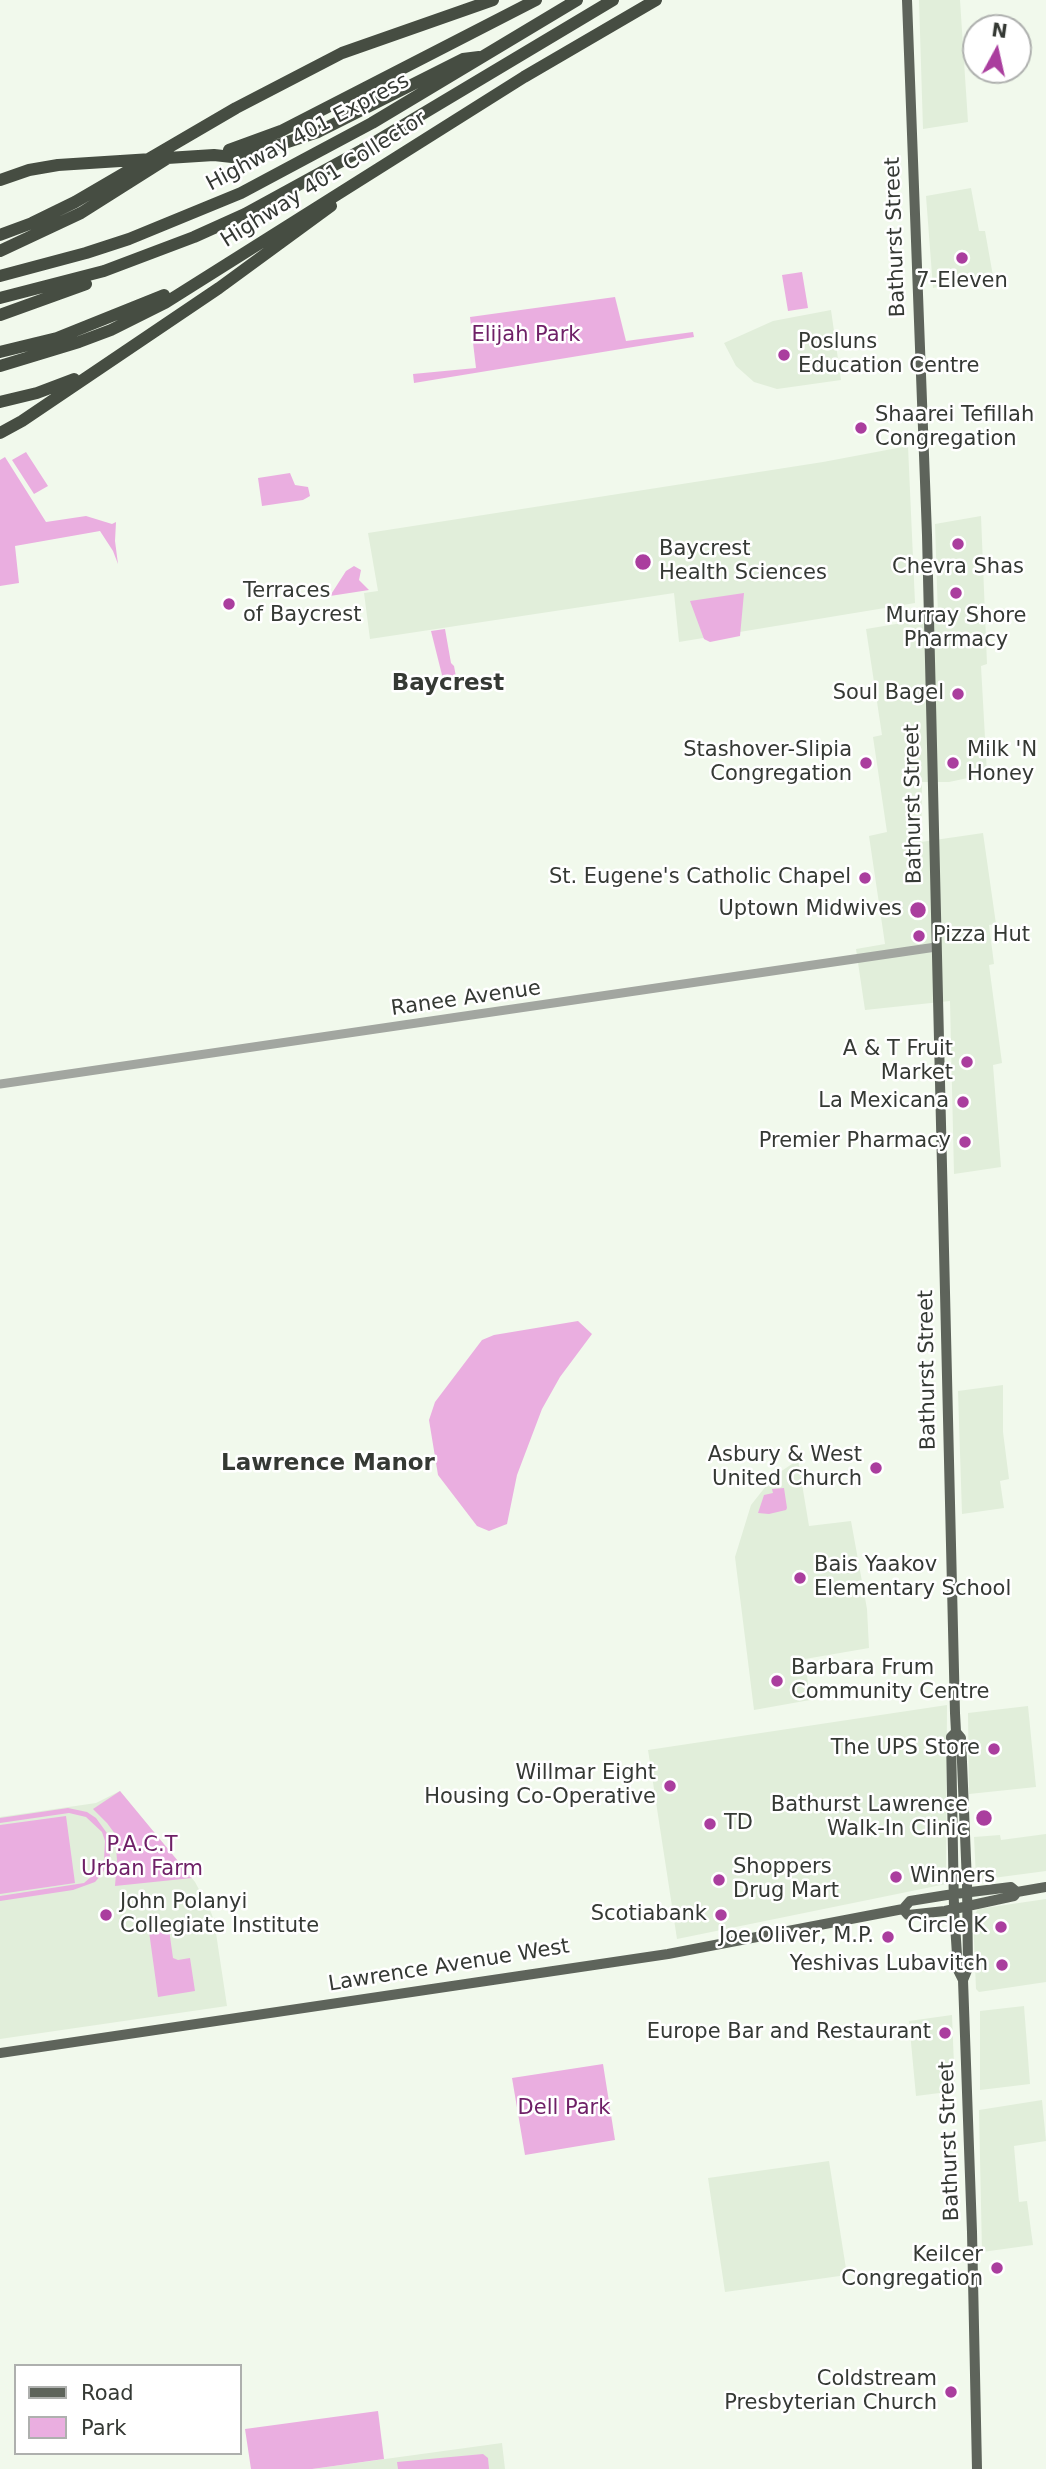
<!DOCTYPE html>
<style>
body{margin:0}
#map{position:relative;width:1046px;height:2469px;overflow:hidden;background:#f1f9ec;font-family:"DejaVu Sans",sans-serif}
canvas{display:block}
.legend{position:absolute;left:14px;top:2364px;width:228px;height:91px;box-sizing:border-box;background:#fff;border:2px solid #aeb0ae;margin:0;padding:9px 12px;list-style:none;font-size:21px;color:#353934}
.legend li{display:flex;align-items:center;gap:14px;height:35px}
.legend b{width:35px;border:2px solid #aeb0ae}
.north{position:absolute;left:962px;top:14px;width:70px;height:70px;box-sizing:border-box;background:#fff;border:2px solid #aeb0ae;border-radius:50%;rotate:8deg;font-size:19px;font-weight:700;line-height:28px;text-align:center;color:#353934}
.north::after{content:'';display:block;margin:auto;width:24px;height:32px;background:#aa3e9e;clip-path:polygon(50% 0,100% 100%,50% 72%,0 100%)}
</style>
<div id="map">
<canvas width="1046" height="2469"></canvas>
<ul class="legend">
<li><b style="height:9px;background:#5e645b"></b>Road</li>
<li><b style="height:19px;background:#eaaee0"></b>Park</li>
</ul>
<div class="north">N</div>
</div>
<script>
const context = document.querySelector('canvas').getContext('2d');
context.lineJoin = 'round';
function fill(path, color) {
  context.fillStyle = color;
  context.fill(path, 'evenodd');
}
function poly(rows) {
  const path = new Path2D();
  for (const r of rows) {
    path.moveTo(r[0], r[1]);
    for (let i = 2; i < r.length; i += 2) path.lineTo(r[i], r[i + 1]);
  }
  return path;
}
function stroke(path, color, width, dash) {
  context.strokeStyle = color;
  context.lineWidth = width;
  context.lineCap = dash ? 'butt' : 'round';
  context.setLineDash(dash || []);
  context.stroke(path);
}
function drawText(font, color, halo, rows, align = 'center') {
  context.font = font + ' "DejaVu Sans",sans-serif';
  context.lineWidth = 5;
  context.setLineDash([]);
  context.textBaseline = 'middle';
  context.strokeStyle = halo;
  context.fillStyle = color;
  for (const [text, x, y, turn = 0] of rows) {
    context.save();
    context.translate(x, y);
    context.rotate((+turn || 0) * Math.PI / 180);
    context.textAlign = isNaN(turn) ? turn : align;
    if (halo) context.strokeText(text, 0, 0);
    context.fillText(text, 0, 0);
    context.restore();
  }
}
fill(poly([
 [919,0,960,0,968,122,923,129],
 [971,188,979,231,985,231,993,276,933,288,926,196],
 [831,310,841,380,777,389,754,382,736,366,724,343,773,321],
 [908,446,915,603,679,642,674,593,370,639,364,593,378,591,368,533,823,462],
 [981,516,987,664,981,666,987,774,949,782,922,782,921,842,983,833,996,924,989,925,994,964,989,965,1002,1063,993,1065,1001,1167,954,1174,950,1001,865,1010,856,949,885,944,869,836,887,832,873,737,882,735,866,629,938,617,935,524],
 [1003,1385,1003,1432,1009,1479,1000,1481,1004,1508,962,1514,958,1391],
 [798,1460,809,1526,851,1521,867,1609,869,1648,805,1659,810,1700,754,1710,735,1557,751,1505,774,1476],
 [947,1705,946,1884,677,1939,648,1750],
 [1028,1706,1036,1787,969,1794,968,1713],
 [120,1791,195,1882,210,1910,214,1920,227,2006,0,2039,0,1817,96,1803],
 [1046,1834,1046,1871,978,1880,976,1878,974,1837,1000,1835,1001,1840],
 [1046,1899,1046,1982,979,1992,976,1989,973,1917,978,1909],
 [1024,2006,1030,2084,980,2090,980,2011],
 [952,2015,955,2091,916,2096,909,2021],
 [1042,2100,1046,2141,1014,2146,1019,2202,1027,2201,1033,2245,982,2252,979,2110],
 [829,2161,847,2275,725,2292,708,2178],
 [502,2443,505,2469,312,2469]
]), '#e1eeda');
fill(poly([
 [802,272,808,308,788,311,782,275],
 [615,297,626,341,693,332,694,337,414,383,413,374,476,368,470,317],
 [26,452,48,486,34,494,12,460],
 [5,457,46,522,86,516,112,524,116,522,115,541,118,564,113,551,100,531,15,546,19,583,0,586,0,460],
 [290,473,295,485,308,487,310,496,303,500,262,506,258,478],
 [354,566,361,570,359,580,369,590,330,596,346,571],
 [744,593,740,636,710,642,704,639,690,601],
 [445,629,451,663,454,666,456,677,443,679,431,631],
 [578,1321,592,1334,560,1377,542,1409,517,1475,507,1524,489,1531,477,1526,438,1475,429,1420,435,1402,482,1340,494,1335],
 [784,1488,787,1508,786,1510,769,1514,758,1513,764,1495,773,1493,772,1489],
 [120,1791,192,1878,115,1886,117,1860,115,1834,107,1823,93,1809],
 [68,1808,87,1812,96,1818,109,1836,110,1859,102,1874,95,1882,73,1890,0,1901,0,1896,84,1883,100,1869,104,1859,105,1841,102,1832,86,1817,69,1813,0,1823,0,1818],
 [66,1816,75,1883,0,1894,0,1825],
 [168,1922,173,1958,178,1960,190,1958,195,1991,158,1997,148,1924],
 [603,2064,615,2140,525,2155,512,2078],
 [378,2411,384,2459,312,2469,251,2469,245,2429],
 [483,2454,488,2458,489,2469,398,2469,397,2462]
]), '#eaaee0');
stroke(poly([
 [0,1084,936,947]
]), '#a2a6a0', 9);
stroke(poly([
 [907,0,927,535,955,1713,956,1732,961,1738,967,1883,968,1968,963,1980,972,2232,977,2469],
 [956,1732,951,1737,954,1909,958,1970,963,1980],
 [903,1909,908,1915,945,1911,1014,1896,1017,1892,1046,1887],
 [0,2053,668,1954,903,1909,910,1901,947,1895,1011,1887,1017,1892]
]), '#5e645b', 10);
stroke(poly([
 [229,150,281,131,536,0],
 [0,180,29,170,58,165,214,155,232,157,257,152,318,132,463,59,479,57],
 [0,235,32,223,75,202,236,108,342,53,493,0],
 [0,251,81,213,168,158],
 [0,276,86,253,129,239,241,193,372,123,577,0],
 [0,298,104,271,194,237,245,214,362,150,613,0],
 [0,315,86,284],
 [0,352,57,338,164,295],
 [0,366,79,342,111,330,165,303,524,77,656,0],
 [0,402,37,393,74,379],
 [0,433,22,421,219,288,331,206]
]), '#464d42', 12);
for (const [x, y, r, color] of [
 [962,258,7,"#aa3e9e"],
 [784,355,7,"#aa3e9e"],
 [861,428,7,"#aa3e9e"],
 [958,544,7,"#aa3e9e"],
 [643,562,9,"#aa3e9e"],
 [956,593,7,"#aa3e9e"],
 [229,604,7,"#aa3e9e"],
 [958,694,7,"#aa3e9e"],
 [866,763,7,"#aa3e9e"],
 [953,763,7,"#aa3e9e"],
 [865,878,7,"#aa3e9e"],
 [918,910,9,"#aa3e9e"],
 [919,936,7,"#aa3e9e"],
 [967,1062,7,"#aa3e9e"],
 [963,1102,7,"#aa3e9e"],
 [965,1142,7,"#aa3e9e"],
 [876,1468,7,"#aa3e9e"],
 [800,1578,7,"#aa3e9e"],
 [777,1681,7,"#aa3e9e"],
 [994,1749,7,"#aa3e9e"],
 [670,1786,7,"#aa3e9e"],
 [984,1818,9,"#aa3e9e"],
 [710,1824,7,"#aa3e9e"],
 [896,1877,7,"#aa3e9e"],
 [719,1880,7,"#aa3e9e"],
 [106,1915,7,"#aa3e9e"],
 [721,1915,7,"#aa3e9e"],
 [1001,1927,7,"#aa3e9e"],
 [888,1937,7,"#aa3e9e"],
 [1002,1965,7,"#aa3e9e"],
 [945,2033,7,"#aa3e9e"],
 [997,2268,7,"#aa3e9e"],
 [951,2392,7,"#aa3e9e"]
]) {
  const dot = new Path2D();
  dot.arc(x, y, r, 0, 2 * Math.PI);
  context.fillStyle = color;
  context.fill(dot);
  stroke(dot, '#fff', 2.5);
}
drawText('21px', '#353934', '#fff', [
 ["Highway 401 Express",308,133,-28],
 ["Highway 401 Collector",324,180,-32],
 ["Bathurst Street",896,237,-92],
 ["Bathurst Street",914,804,-91],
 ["Ranee Avenue",466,999,-8],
 ["Bathurst Street",928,1370,-91],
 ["Lawrence Avenue West",449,1966,-9],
 ["Bathurst Street",950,2141,-92]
]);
drawText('21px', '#353934', '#fff', [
 ["7-Eleven",962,282,"center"],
 ["Posluns",798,343,"left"],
 ["Education Centre",798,367,"left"],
 ["Shaarei Tefillah",875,416,"left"],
 ["Congregation",875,440,"left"],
 ["Baycrest",659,550,"left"],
 ["Health Sciences",659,574,"left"],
 ["Chevra Shas",958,568,"center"],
 ["Terraces",243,592,"left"],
 ["of Baycrest",243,616,"left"],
 ["Murray Shore",956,617,"center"],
 ["Pharmacy",956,641,"center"],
 ["Soul Bagel",944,694],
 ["Stashover-Slipia",852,751],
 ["Congregation",852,775],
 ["Milk 'N",967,751,"left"],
 ["Honey",967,775,"left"],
 ["St. Eugene's Catholic Chapel",851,878],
 ["Uptown Midwives",902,910],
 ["Pizza Hut",933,936,"left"],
 ["A & T Fruit",953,1050],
 ["Market",953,1074],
 ["La Mexicana",949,1102],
 ["Premier Pharmacy",951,1142],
 ["Asbury & West",862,1456],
 ["United Church",862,1480],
 ["Bais Yaakov",814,1566,"left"],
 ["Elementary School",814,1590,"left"],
 ["Barbara Frum",791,1669,"left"],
 ["Community Centre",791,1693,"left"],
 ["The UPS Store",980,1749],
 ["Willmar Eight",656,1774],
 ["Housing Co-Operative",656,1798],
 ["Bathurst Lawrence",968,1806],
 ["Walk-In Clinic",968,1830],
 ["TD",724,1824,"left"],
 ["Shoppers",733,1868,"left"],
 ["Drug Mart",733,1892,"left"],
 ["Winners",910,1877,"left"],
 ["John Polanyi",120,1903,"left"],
 ["Collegiate Institute",120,1927,"left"],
 ["Scotiabank",707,1915],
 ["Circle K",987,1927],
 ["Joe Oliver, M.P.",874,1937],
 ["Yeshivas Lubavitch",988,1965],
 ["Europe Bar and Restaurant",931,2033],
 ["Keilcer",983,2256],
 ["Congregation",983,2280],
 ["Coldstream",937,2380],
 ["Presbyterian Church",937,2404]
], 'right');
drawText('21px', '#6f2067', '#fff', [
 ["Elijah Park",526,336],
 ["P.A.C.T",142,1846],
 ["Urban Farm",142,1870],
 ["Dell Park",564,2109]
]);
drawText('bold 23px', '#353934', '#fff', [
 ["Baycrest",448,684],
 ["Lawrence Manor",328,1464]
]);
</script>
